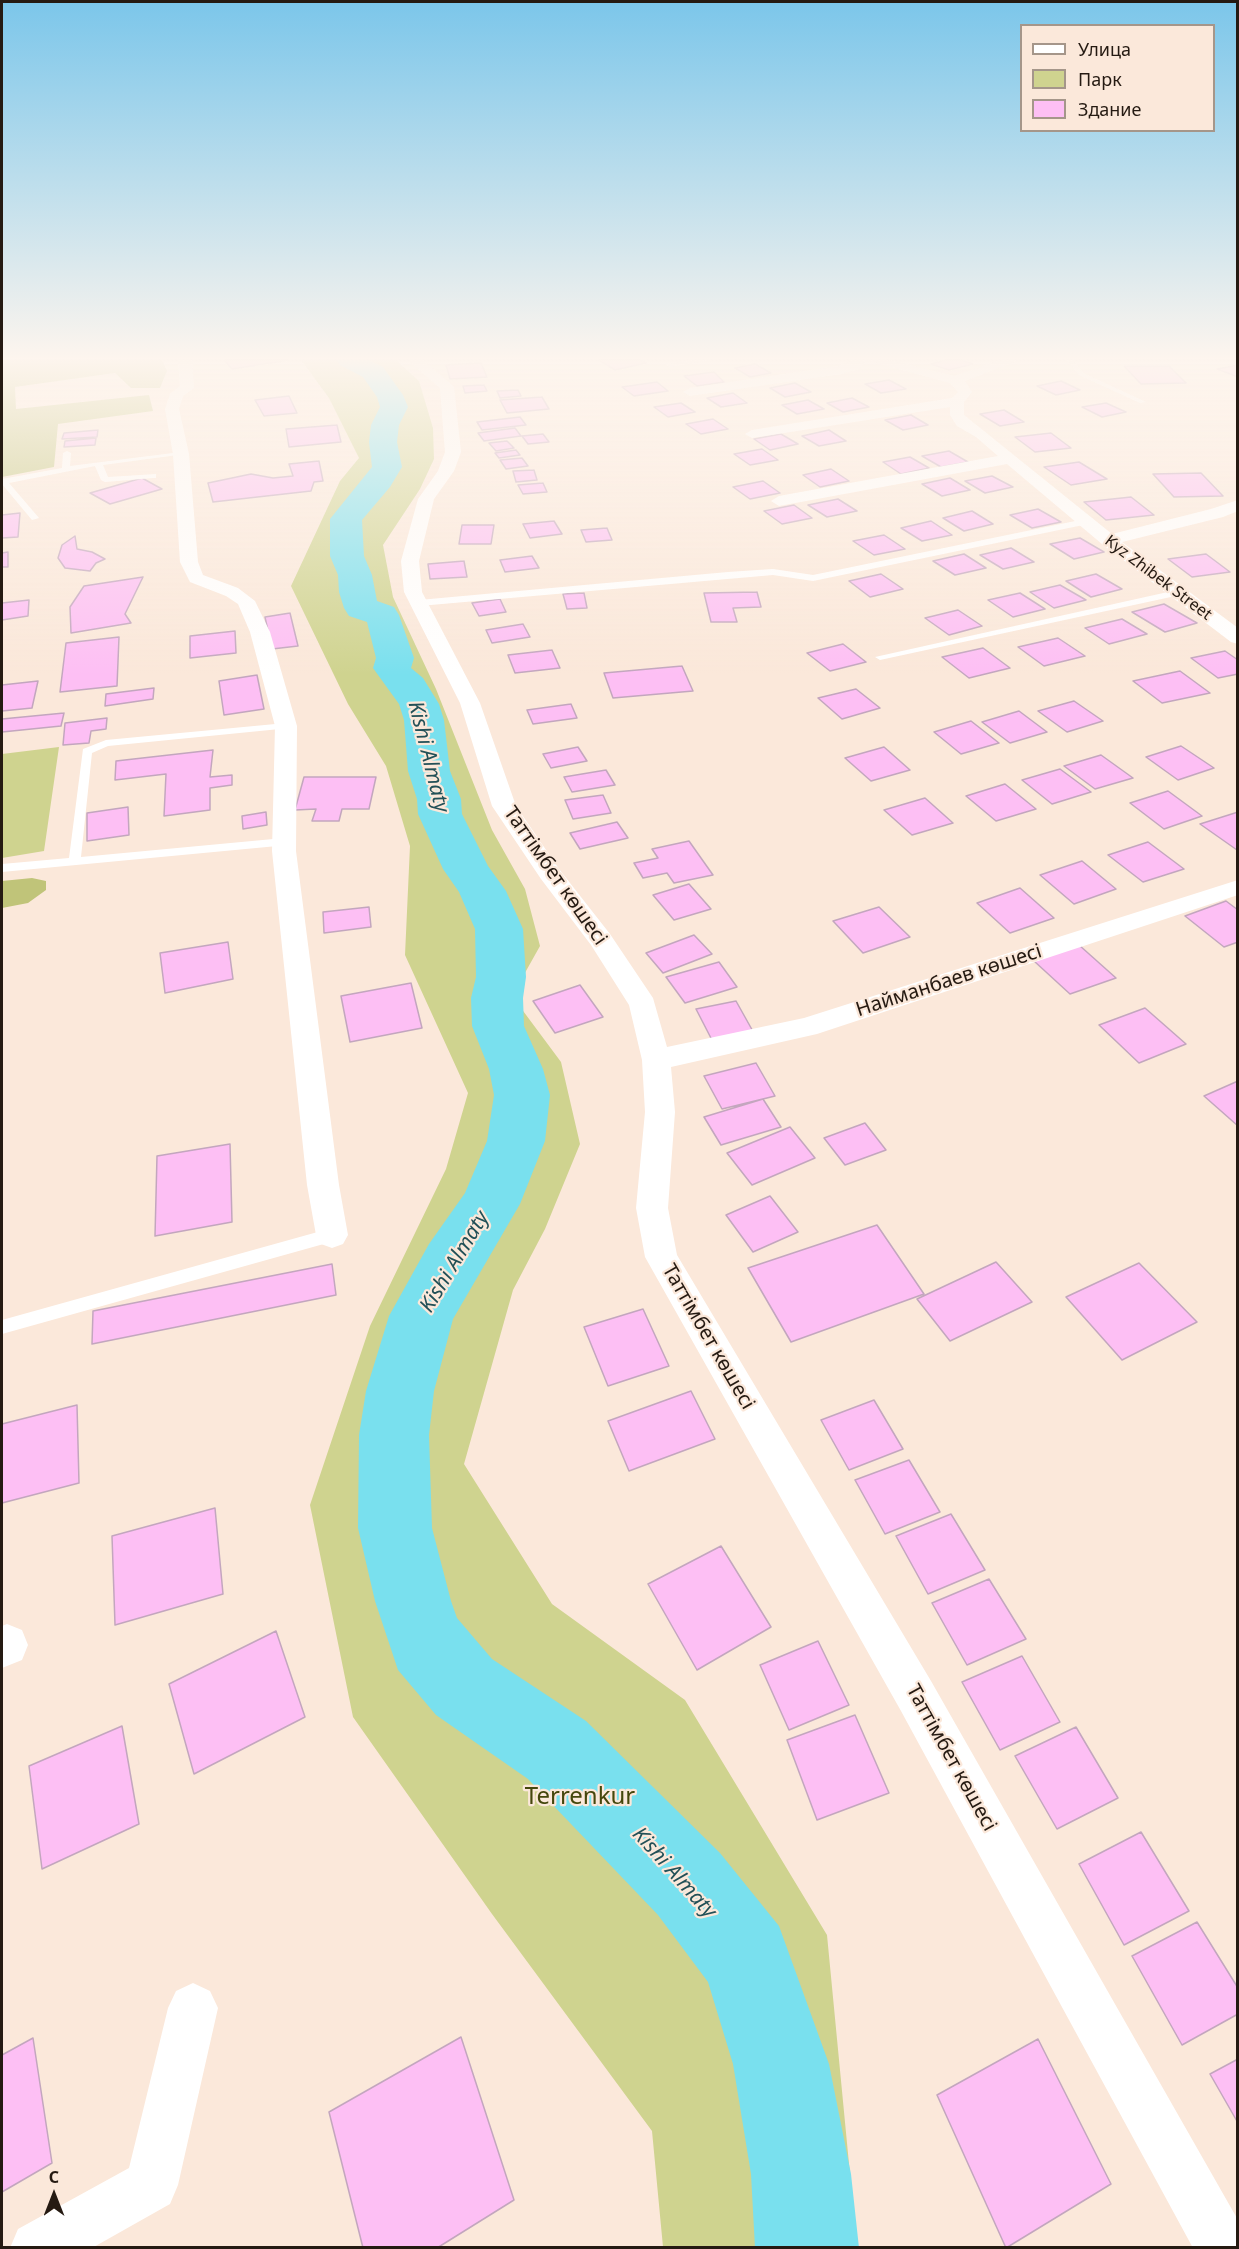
<!DOCTYPE html>
<meta charset="utf-8">
<style>
body{margin:0}
#map{position:relative;width:1239px;height:2249px;overflow:hidden;background:#fbe8da;font-family:"Noto Sans",sans-serif}
canvas{display:block}
.frame{position:absolute;inset:0;border:3px solid #251a12;pointer-events:none}
.legend{position:absolute;left:1020px;top:24px;width:195px;height:108px;box-sizing:border-box;background:#fbe8da;border:2px solid #a5968a;margin:0;padding:8px 10px;list-style:none;font-size:18px;color:#251a12}
.legend li{display:flex;align-items:center;gap:12px;height:30px}
.legend b{width:30px;border:2px solid #a5968a}
.north{position:absolute;left:24px;top:2165px;width:60px;height:60px;-webkit-text-stroke:4px #fbe8da;paint-order:stroke;rotate:0deg;font-size:16px;font-weight:700;line-height:24px;text-align:center;color:#251a12}
.north::after{content:'';display:block;margin:auto;width:21px;height:27px;background:#251a12;clip-path:polygon(50% 0,100% 100%,50% 72%,0 100%)}
</style>
<div id="map">
<canvas width="1239" height="2249"></canvas>
<div class="frame"></div>
<ul class="legend">
<li><b style="height:8px;background:#fff"></b>Улица</li>
<li><b style="height:16px;background:#cfd38f"></b>Парк</li>
<li><b style="height:16px;background:#fdbff4"></b>Здание</li>
</ul>
<div class="north">С</div>
</div>
<script>
const context = document.querySelector('canvas').getContext('2d');
context.lineJoin = 'round';
function fill(path, color) {
  context.fillStyle = color;
  context.fill(path, 'evenodd');
}
function poly(rows) {
  const path = new Path2D();
  for (const r of rows) {
    path.moveTo(r[0], r[1]);
    for (let i = 2; i < r.length; i += 2) path.lineTo(r[i], r[i + 1]);
  }
  return path;
}
function stroke(path, color, width, dash) {
  context.strokeStyle = color;
  context.lineWidth = width;
  context.lineCap = dash ? 'butt' : 'round';
  context.setLineDash(dash || []);
  context.stroke(path);
}
function drawText(font, color, halo, rows, align = 'center') {
  context.font = font + ' "Noto Sans",sans-serif';
  context.lineWidth = 4.5;
  context.setLineDash([]);
  context.textBaseline = 'middle';
  context.strokeStyle = halo;
  context.fillStyle = color;
  for (const [text, x, y, turn = 0] of rows) {
    context.save();
    context.translate(x, y);
    context.rotate((+turn || 0) * Math.PI / 180);
    context.textAlign = isNaN(turn) ? turn : align;
    if (halo) context.strokeText(text, 0, 0);
    context.fillText(text, 0, 0);
    context.restore();
  }
}
fill(poly([
 [301,360,396,360,419,381,433,428,434,459,420,489,383,545,393,597,436,689,492,830,525,889,540,946,512,996,561,1062,580,1144,545,1229,513,1290,464,1464,552,1604,685,1700,827,1935,857,2247,663,2247,652,2131,492,1914,353,1717,310,1505,370,1326,446,1169,468,1093,405,955,410,846,386,766,348,704,291,586,340,481,359,458,329,398],
 [59,747,44,851,2,858,2,754]
]), '#cfd38f');
fill(poly([
 [2,360,162,360,167,371,160,388,131,388,115,373,15,387,16,409,149,395,153,411,58,424,54,467,2,477],
 [32,878,46,881,46,890,28,903,2,908,2,881]
]), '#c0c479');
fill(poly([
 [337,360,369,360,383,367,403,395,408,407,399,425,397,442,402,467,390,487,362,520,364,556,372,575,377,601,394,607,399,615,414,658,411,668,423,678,439,704,444,720,450,771,461,799,462,814,488,866,506,891,523,929,526,977,523,998,524,1026,543,1069,550,1095,545,1141,520,1204,453,1319,434,1391,429,1435,432,1528,451,1601,457,1618,492,1659,586,1721,720,1853,779,1926,829,2064,851,2174,859,2248,755,2248,751,2174,733,2064,708,1982,658,1915,528,1779,436,1715,398,1670,375,1601,358,1528,359,1435,366,1391,389,1316,429,1244,465,1193,487,1141,494,1095,489,1069,472,1026,471,998,476,977,475,929,459,892,443,869,418,814,417,799,408,771,404,720,399,704,373,668,376,658,367,622,349,616,344,608,339,592,338,575,330,556,330,519,372,467,369,442,371,425,380,407,377,397,363,377,340,365,337,360]
]), '#79e0ee');
const building = poly([
 [224,360,289,360,232,369,224,360],
 [599,360,639,360,646,363,615,370,599,360],
 [946,360,961,360,973,364,949,370,931,364,946,360],
 [481,363,487,377,450,379,446,365,481,363],
 [755,364,771,373,750,377,735,368,755,364],
 [1238,365,1238,377,1217,369,1238,365],
 [1124,366,1169,366,1186,383,1141,384,1124,366],
 [714,372,724,382,697,386,684,376,714,372],
 [889,380,906,389,881,393,865,384,889,380],
 [1061,381,1080,390,1056,395,1037,386,1061,381],
 [657,382,668,391,634,396,622,387,657,382],
 [795,383,811,392,785,397,770,388,795,383],
 [484,385,487,391,465,393,463,386,484,385],
 [518,390,521,396,500,398,497,391,518,390],
 [733,393,747,403,721,407,707,398,733,393],
 [289,396,297,413,264,416,255,400,289,396],
 [542,397,549,409,507,413,500,400,542,397],
 [852,398,869,407,843,412,827,403,852,398],
 [808,400,824,409,797,414,782,405,808,400],
 [681,403,695,412,668,417,654,407,681,403],
 [1106,403,1126,412,1102,417,1082,407,1106,403],
 [1004,410,1024,422,1000,426,980,414,1004,410],
 [911,415,928,425,903,430,885,420,911,415],
 [520,417,526,425,482,430,477,422,520,417],
 [713,419,728,429,701,434,686,424,713,419],
 [337,425,341,442,289,447,286,429,337,425],
 [515,428,521,436,484,441,478,433,515,428],
 [98,430,97,437,62,439,64,433,98,430],
 [829,430,846,441,819,446,802,436,829,430],
 [1051,433,1071,448,1035,452,1015,437,1051,433],
 [543,434,549,442,528,444,522,436,543,434],
 [781,434,798,444,770,450,754,439,781,434],
 [96,438,95,445,64,447,65,441,96,438],
 [507,441,514,448,496,451,489,443,507,441],
 [762,449,778,460,750,465,734,454,762,449],
 [516,450,520,455,499,458,495,453,516,450],
 [949,451,968,462,941,467,922,456,949,451],
 [910,457,929,468,901,474,883,462,910,457],
 [522,458,528,466,506,469,500,460,522,458],
 [319,461,323,481,314,482,311,491,213,502,208,483,251,474,273,478,293,476,289,464,319,461],
 [1079,462,1107,479,1071,485,1044,467,1079,462],
 [831,469,849,481,820,487,803,475,831,469],
 [534,470,537,480,516,482,513,471,534,470],
 [1201,473,1223,496,1174,497,1153,474,1201,473],
 [992,476,1013,487,985,493,965,481,992,476],
 [142,478,162,489,110,504,90,493,142,478],
 [950,478,970,490,942,496,922,484,950,478],
 [763,481,780,493,750,499,733,487,763,481],
 [543,483,547,492,523,494,518,485,543,483],
 [1131,497,1154,515,1106,520,1084,502,1131,497],
 [838,499,857,511,827,517,808,505,838,499],
 [794,505,812,518,782,524,764,511,794,505],
 [1038,509,1061,522,1032,528,1010,515,1038,509],
 [972,511,993,524,964,531,943,518,972,511],
 [20,513,18,537,2,538,2,515,20,513],
 [554,521,562,534,530,538,523,524,554,521],
 [931,521,952,535,922,541,901,528,931,521],
 [462,525,494,525,491,544,459,544,462,525],
 [607,528,612,540,586,542,581,530,607,528],
 [884,535,905,549,874,555,853,541,884,535],
 [75,536,77,549,92,552,105,559,96,563,90,571,65,568,58,558,62,545,75,536],
 [1080,538,1104,552,1074,559,1050,544,1080,538],
 [1011,548,1034,562,1003,569,980,555,1011,548],
 [8,552,8,567,2,567,2,553,8,552],
 [964,554,986,568,955,575,933,561,964,554],
 [1206,554,1230,572,1192,577,1168,559,1206,554],
 [532,556,539,568,505,572,500,560,532,556],
 [464,561,467,577,430,579,428,564,464,561],
 [881,574,903,589,870,597,849,581,881,574],
 [1096,574,1122,589,1091,597,1066,581,1096,574],
 [143,577,125,614,131,623,71,633,70,607,84,586,143,577],
 [1060,585,1086,600,1054,608,1030,592,1060,585],
 [757,592,761,607,733,608,737,622,711,622,704,593,757,592],
 [584,593,587,608,567,609,563,594,584,593],
 [1020,593,1045,609,1013,617,988,600,1020,593],
 [500,599,506,612,479,616,472,603,500,599],
 [29,600,28,616,2,620,2,603,29,600],
 [1164,604,1197,623,1165,632,1132,612,1164,604],
 [958,610,982,626,949,635,925,618,958,610],
 [290,613,298,646,272,649,265,617,290,613],
 [1122,619,1147,634,1109,644,1085,628,1122,619],
 [523,624,530,637,492,643,486,630,523,624],
 [235,631,236,653,190,658,190,636,235,631],
 [119,637,117,686,60,692,66,643,119,637],
 [1058,638,1085,656,1044,666,1018,647,1058,638],
 [843,644,866,662,830,671,807,653,843,644],
 [983,648,1010,668,969,678,942,657,983,648],
 [552,650,560,668,515,673,508,655,552,650],
 [1225,651,1238,660,1238,674,1218,678,1191,658,1225,651],
 [682,666,693,691,613,698,604,673,682,666],
 [1180,671,1210,693,1162,703,1133,681,1180,671],
 [257,675,264,709,224,715,219,681,257,675],
 [38,681,32,708,2,711,2,685,38,681],
 [154,688,153,699,105,706,106,694,154,688],
 [856,689,880,708,842,719,818,698,856,689],
 [1074,701,1103,721,1067,732,1038,711,1074,701],
 [571,704,577,718,533,724,527,710,571,704],
 [1019,711,1047,732,1010,743,982,722,1019,711],
 [64,713,61,726,2,732,2,719,64,713],
 [107,718,106,729,91,731,89,743,63,745,65,723,107,718],
 [971,721,999,743,961,754,934,732,971,721],
 [1181,746,1214,768,1178,780,1146,757,1181,746],
 [578,747,587,761,551,768,543,754,578,747],
 [884,747,910,770,871,781,845,758,884,747],
 [213,750,210,777,232,775,232,785,210,788,210,810,164,816,166,774,115,780,116,761,213,750],
 [1101,755,1133,778,1095,789,1064,766,1101,755],
 [1060,769,1091,792,1052,804,1022,780,1060,769],
 [606,770,615,785,572,792,564,777,606,770],
 [304,777,376,777,369,809,342,809,339,821,312,821,316,809,295,810,304,777],
 [1005,784,1036,809,996,821,966,796,1005,784],
 [1168,791,1202,816,1164,829,1130,803,1168,791],
 [603,795,611,813,573,819,565,800,603,795],
 [925,798,953,823,912,835,884,810,925,798],
 [128,807,129,835,87,841,87,813,128,807],
 [266,812,267,825,243,829,242,816,266,812],
 [1238,812,1237,850,1200,824,1238,812],
 [617,822,628,838,580,849,570,833,617,822],
 [689,841,713,875,674,883,667,873,643,878,634,863,658,858,652,849,689,841],
 [1148,842,1184,869,1143,882,1108,855,1148,842],
 [1082,861,1116,889,1074,904,1040,875,1082,861],
 [689,884,711,909,674,920,653,895,689,884],
 [1020,888,1054,918,1010,933,977,903,1020,888],
 [1226,901,1238,910,1238,942,1224,947,1185,916,1226,901],
 [369,907,371,927,324,933,323,912,369,907],
 [879,907,910,937,863,953,833,921,879,907],
 [694,935,712,954,663,973,646,953,694,935],
 [228,942,233,979,165,993,160,953,228,942],
 [1079,945,1116,978,1070,994,1034,961,1079,945],
 [719,962,737,987,685,1003,666,977,719,962],
 [411,983,422,1028,350,1042,341,996,411,983],
 [580,985,603,1017,555,1033,533,1001,580,985],
 [736,1001,755,1035,714,1044,696,1009,736,1001],
 [1145,1008,1186,1044,1139,1063,1099,1025,1145,1008],
 [756,1063,775,1096,722,1109,704,1076,756,1063],
 [1238,1081,1238,1126,1204,1096,1238,1081],
 [763,1099,781,1127,721,1145,704,1117,763,1099],
 [865,1123,886,1150,845,1165,824,1138,865,1123],
 [790,1127,815,1158,752,1185,727,1153,790,1127],
 [230,1144,232,1222,155,1236,157,1156,230,1144],
 [770,1196,798,1232,753,1252,726,1215,770,1196],
 [877,1225,924,1294,791,1342,748,1268,877,1225],
 [996,1262,1032,1302,950,1341,917,1299,996,1262],
 [1139,1263,1197,1322,1122,1360,1066,1297,1139,1263],
 [332,1264,336,1295,92,1344,93,1311,332,1264],
 [643,1309,669,1366,608,1386,584,1327,643,1309],
 [691,1391,715,1439,629,1471,608,1421,691,1391],
 [874,1400,903,1449,849,1470,821,1420,874,1400],
 [77,1405,79,1483,2,1503,2,1424,77,1405],
 [909,1460,940,1512,885,1534,855,1480,909,1460],
 [215,1508,223,1594,115,1625,112,1536,215,1508],
 [951,1514,985,1570,928,1594,896,1536,951,1514],
 [721,1546,771,1627,697,1670,648,1584,721,1546],
 [989,1579,1026,1639,967,1665,932,1603,989,1579],
 [276,1631,305,1717,194,1774,169,1684,276,1631],
 [818,1641,849,1705,789,1730,760,1665,818,1641],
 [1022,1656,1060,1722,1000,1750,962,1682,1022,1656],
 [855,1715,889,1793,817,1820,787,1740,855,1715],
 [122,1726,139,1824,42,1869,29,1766,122,1726],
 [1076,1727,1118,1798,1057,1829,1015,1756,1076,1727],
 [1141,1832,1189,1911,1124,1945,1079,1864,1141,1832],
 [1197,1922,1238,1988,1238,2014,1182,2045,1132,1956,1197,1922],
 [461,2037,514,2200,437,2248,363,2248,329,2112,461,2037],
 [33,2038,52,2163,2,2192,2,2055,33,2038],
 [1038,2039,1111,2184,1006,2248,937,2095,1038,2039],
 [1238,2059,1238,2123,1210,2074,1238,2059]
]);
fill(building, '#fdbff4');
stroke(building, '#c3a6be', 1.5);
fill(poly([
 [693,360,710,360,669,367,666,365,693,360],
 [1067,360,1073,360,1083,373,1146,402,1140,403,1079,375,1067,360],
 [67,451,71,453,70,466,181,452,185,454,103,465,108,477,156,474,156,478,153,478,105,482,101,480,95,466,9,483,39,518,32,520,2,484,2,479,62,468,63,453,67,451],
 [1085,519,1088,520,1088,524,813,581,773,575,419,606,414,603,419,600,728,572,773,569,813,575,1085,519],
 [1177,590,1182,593,1180,595,880,660,875,657,1177,590],
 [286,723,290,724,290,728,108,746,92,753,81,857,284,838,288,839,288,845,2,872,2,864,69,858,83,749,106,740,286,723],
 [332,1228,338,1230,340,1235,338,1240,2,1334,2,1320,332,1228]
]), '#fff');
fill(poly([
 [178,360,192,360,194,388,183,396,179,409,189,454,198,562,203,575,238,588,255,601,270,632,297,726,296,851,339,1185,348,1235,343,1244,332,1248,321,1244,316,1235,307,1185,272,851,275,726,250,632,238,604,226,596,190,582,180,562,173,454,165,409,170,394,180,386,178,360],
 [408,360,423,360,454,387,461,452,454,471,434,499,419,561,422,592,480,703,516,806,559,869,610,934,653,998,667,1047,804,1018,1238,880,1238,895,817,1034,671,1067,675,1112,668,1208,677,1255,931,1681,1238,2220,1238,2248,1193,2248,901,1711,645,1257,636,1208,645,1112,642,1060,629,1005,591,945,541,879,492,806,460,703,404,592,401,561,418,499,438,471,445,452,440,388,408,360],
 [852,360,888,360,954,376,1001,360,1019,360,965,381,972,392,964,402,964,415,1112,534,1211,509,1238,500,1238,511,1223,517,1122,542,1238,628,1238,644,1231,642,1102,544,1007,464,779,506,771,501,779,496,998,456,976,437,957,426,950,415,950,407,752,438,745,434,752,430,952,398,958,392,950,383,866,360,859,369,841,374,690,396,683,392,690,388,839,366,852,360],
 [7,1624,22,1630,28,1645,22,1660,2,1668,2,1626,7,1624],
 [193,1983,210,1991,218,2008,178,2185,170,2204,92,2248,10,2248,18,2229,129,2168,168,2008,176,1991,193,1983]
]), '#fff');
const sky = context.createLinearGradient(0, 0, 0, 675);
sky.addColorStop(0, '#7bc6ea');
sky.addColorStop(0.53, '#fdf5ee');
sky.addColorStop(1, '#fdf5ee00');
context.fillStyle = sky;
context.fillRect(0, 0, 1239, 675);
drawText('16px', '#251a12', '#fbe8da', [
 ["Kyz Zhibek Street",1158,578,37]
]);
drawText('20px', '#251a12', '#fbe8da', [
 ["Таттімбет көшесі",555,876,55],
 ["Найманбаев көшесі",949,981,-18],
 ["Таттімбет көшесі",708,1337,60],
 ["Таттімбет көшесі",951,1758,61]
]);
drawText('italic 21px', '#225057', '#fbe8da', [
 ["Kіshі Almaty",428,757,76],
 ["Kіshі Almaty",455,1262,-59],
 ["Kіshі Almaty",674,1873,48]
]);
drawText('24px', '#45470c', '#fbe8da', [
 ["Terrenkur",580,1797]
]);
</script>
